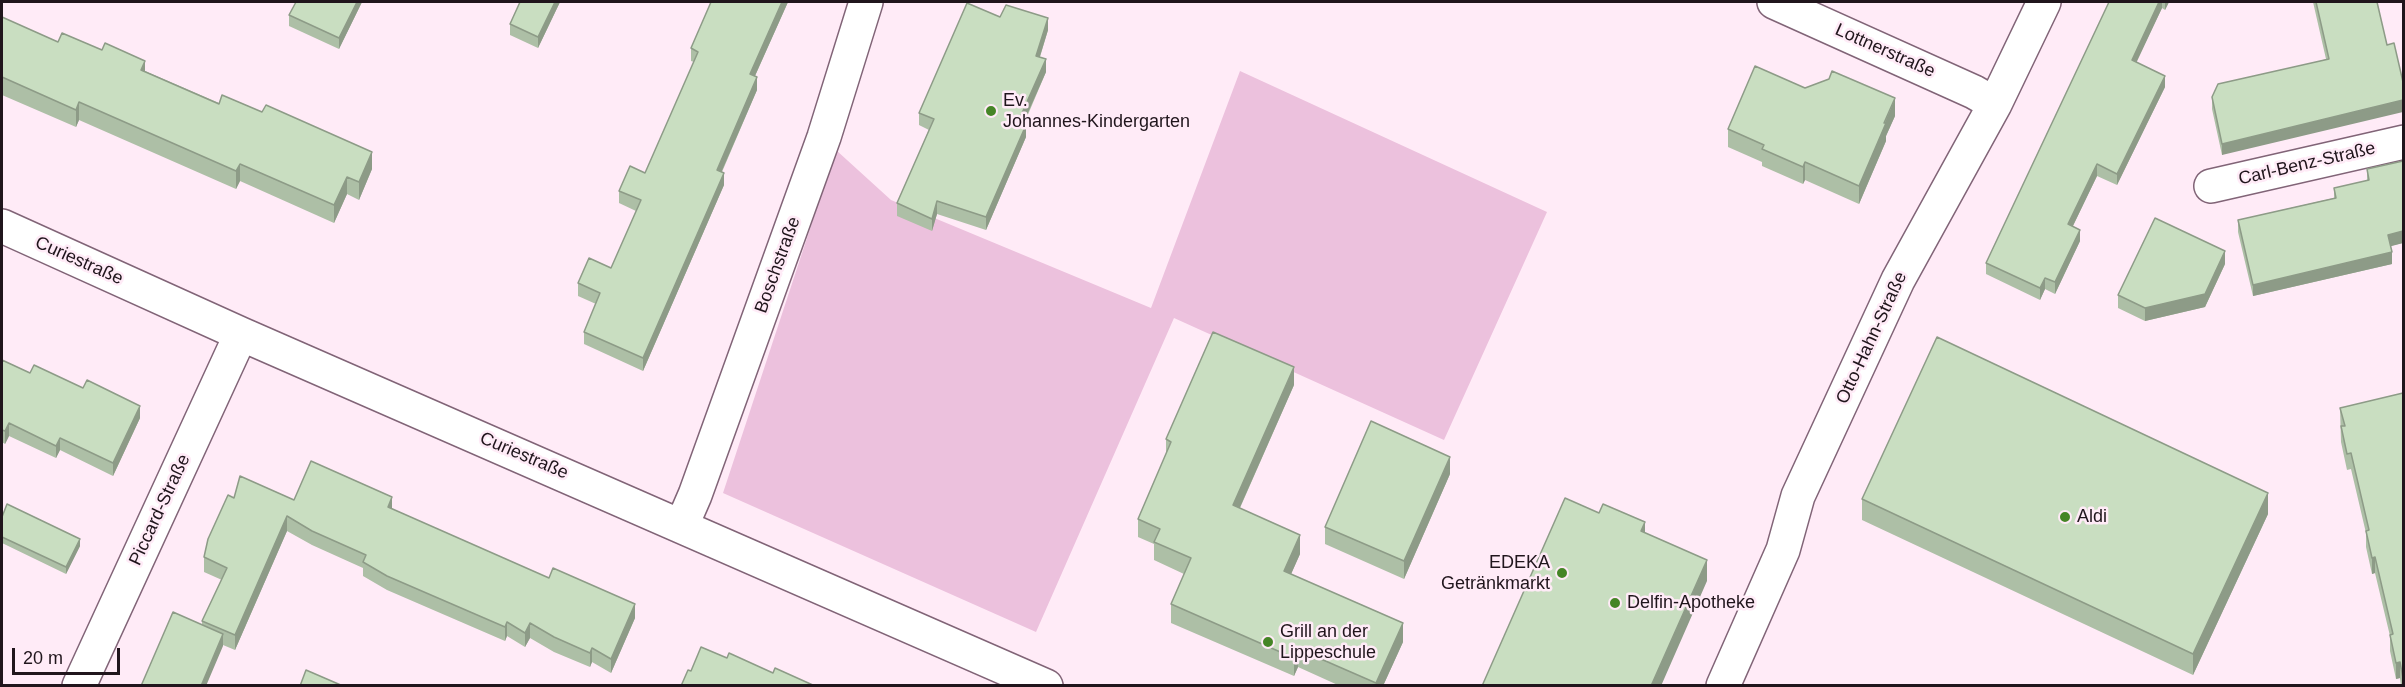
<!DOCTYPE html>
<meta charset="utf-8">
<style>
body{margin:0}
#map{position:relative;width:2405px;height:687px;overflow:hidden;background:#ffebf7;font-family:Helvetica,sans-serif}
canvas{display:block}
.frame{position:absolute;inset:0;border:3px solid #20151c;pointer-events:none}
.scale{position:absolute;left:12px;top:648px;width:108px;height:27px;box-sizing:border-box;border:3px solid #20151c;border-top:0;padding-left:8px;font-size:18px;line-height:21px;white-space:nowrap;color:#20151c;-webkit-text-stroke:4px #ffebf7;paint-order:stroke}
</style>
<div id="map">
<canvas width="2405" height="687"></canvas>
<div class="frame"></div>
<div class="scale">20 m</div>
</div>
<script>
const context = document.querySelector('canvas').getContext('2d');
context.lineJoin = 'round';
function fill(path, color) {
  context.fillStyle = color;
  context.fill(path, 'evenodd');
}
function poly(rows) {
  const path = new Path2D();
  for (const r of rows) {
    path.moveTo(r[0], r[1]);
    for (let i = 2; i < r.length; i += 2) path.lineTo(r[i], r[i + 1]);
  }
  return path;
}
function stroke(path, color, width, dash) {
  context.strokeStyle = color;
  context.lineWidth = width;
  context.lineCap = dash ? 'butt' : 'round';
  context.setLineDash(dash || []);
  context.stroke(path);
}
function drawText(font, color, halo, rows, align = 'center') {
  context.font = font + ' Helvetica,sans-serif';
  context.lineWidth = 5;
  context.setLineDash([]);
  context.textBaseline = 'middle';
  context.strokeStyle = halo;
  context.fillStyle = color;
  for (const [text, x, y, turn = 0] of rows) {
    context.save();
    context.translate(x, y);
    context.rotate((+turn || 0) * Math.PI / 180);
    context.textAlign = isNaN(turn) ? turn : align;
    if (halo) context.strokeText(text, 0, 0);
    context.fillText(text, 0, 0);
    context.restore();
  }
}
fill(poly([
 [1240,71,1547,212,1444,440,1174,318,1036,632,723,493,836,150,891,200,1151,308]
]), '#ecc1dd');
const minor = poly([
 [1774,2,1974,92,1995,104],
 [2211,186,2404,142],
 [2,226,241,334,1046,686],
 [682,525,695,495,824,137,866,2],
 [79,686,241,334],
 [1723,686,1783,550,1798,496,1898,280,1995,104,2044,2]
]);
stroke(minor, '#816477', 36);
stroke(minor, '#fff', 33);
fill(poly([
 [362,2,339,49,289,26,289,15],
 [520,2,560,2,538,48,510,35,510,24],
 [711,2,788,2,755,76,757,90,722,172,724,185,643,371,584,344,584,332,596,304,578,296,578,283,611,268,636,211,619,203,619,191,645,173,694,62,691,61,691,48],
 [2109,2,2169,2,2165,10,2162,8,2136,62,2165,87,2117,185,2097,176,2073,226,2080,241,2055,294,2045,289,2040,300,1986,274,1986,263],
 [2313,2,2377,2,2387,45,2222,155,2212,109,2212,97,2326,59],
 [2,17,58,42,145,71,372,169,359,200,347,194,334,223,240,181,236,189,79,120,76,127,2,95],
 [1000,17,1048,30,1040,57,1046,72,1024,124,1026,137,986,230,937,214,932,231,897,216,897,203,929,130,919,125,919,113],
 [1805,88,1895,116,1886,136,1886,141,1859,204,1805,180,1803,184,1762,166,1762,162,1728,147,1728,129],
 [2403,161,2403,243,2390,246,2392,264,2253,296,2238,232,2238,220,2334,198,2334,188,2367,181,2367,169],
 [2225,264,2205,307,2145,321,2118,308,2118,295],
 [2,360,30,373,140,418,113,476,60,450,56,458,9,436,5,444,2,442],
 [1294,385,1240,508,1300,554,1291,574,1403,642,1383,686,1340,686,1298,667,1294,676,1171,623,1171,604,1184,574,1154,560,1154,544,1138,537,1138,519,1166,454,1166,439],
 [2403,393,2403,686,2401,686,2400,678,2396,679,2390,651,2390,636,2375,573,2372,574,2366,547,2366,533,2351,469,2347,470,2341,442,2340,408],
 [1450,474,1404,579,1325,544,1325,527],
 [234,498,294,500,392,509,635,618,611,673,592,662,590,667,554,652,530,638,525,647,507,636,505,641,387,590,363,576,363,568,312,545,287,531,235,650,223,645,223,646,202,624,202,621,222,580,204,572,204,557],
 [1862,499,2268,514,2193,675,1862,520],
 [2,517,80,546,66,574,2,543]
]), '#adbfa6');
fill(poly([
 [357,2,362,2,339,49,339,38],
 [555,2,560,2,538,48,538,37],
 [782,2,788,2,750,87,750,74],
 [2159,2,2162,2,2162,8,2132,72,2132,60],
 [2165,2,2169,2,2165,10],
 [1048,18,1048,30,1036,69,1036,56],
 [1046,59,1046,72,1018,135,1018,122],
 [145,61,145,78,141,70],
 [2165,76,2165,87,2117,185,2117,174],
 [757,77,757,90,717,182,717,170],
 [1895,98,1895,116,1886,136,1886,141,1859,204,1859,186],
 [2403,100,2403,112,2222,155,2222,144],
 [79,102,79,120,76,127,76,110],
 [1026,125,1026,137,986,230,986,217],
 [372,152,372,169,359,200,359,182],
 [1805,162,1805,180,1803,184,1803,167],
 [240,164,240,181,236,189,236,171],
 [2097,164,2097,176,2068,236,2068,224],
 [724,173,724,185,643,371,643,358],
 [347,177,347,194,334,223,334,205],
 [937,201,937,214,932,231,932,219],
 [2080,230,2080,241,2055,294,2055,282],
 [2403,231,2403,243,2388,247,2388,235],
 [2225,251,2225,264,2205,307,2145,321,2145,308],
 [2392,252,2392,264,2253,296,2253,285],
 [2045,278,2045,289,2040,300,2040,288],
 [1294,367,1294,385,1233,523,1233,505],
 [140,406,140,418,113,476,113,463],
 [9,423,9,436,5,444,5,431],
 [60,438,60,450,56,458,56,446],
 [1450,457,1450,474,1404,579,1404,561],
 [2268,493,2268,514,2193,675,2193,654],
 [392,497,392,512,388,507],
 [287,516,287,531,235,650,235,635],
 [1645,522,1645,543,1641,531],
 [1300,535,1300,554,1284,590,1284,571],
 [80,539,80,546,66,574,66,567],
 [2375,557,2375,573,2372,574,2372,558],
 [1707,560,1707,581,1661,686,1651,686],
 [635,604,635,618,611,673,611,659],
 [507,622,507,636,505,641,505,627],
 [530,623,530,638,525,647,525,633],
 [1403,623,1403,642,1383,686,1376,686,1376,683],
 [223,634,223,646,206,686,201,686],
 [592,648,592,662,590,667,590,653],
 [1298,649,1298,667,1294,676,1294,658],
 [2400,662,2400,678,2396,679,2396,663]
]), '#8d9b87');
const building = poly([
 [296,2,357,2,339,38,289,15,296,2],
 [520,2,555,2,538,37,510,24,520,2],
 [711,2,782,2,750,74,757,77,717,170,724,173,643,358,584,332,600,293,578,283,589,258,611,268,641,200,619,191,630,166,645,173,698,52,691,48,711,2],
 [2109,2,2159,2,2132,60,2165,76,2117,174,2097,164,2068,224,2080,230,2055,282,2045,278,2040,288,1986,263,2109,2],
 [2316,2,2377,2,2387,45,2394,43,2403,82,2403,100,2222,144,2212,97,2218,84,2329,59,2316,2],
 [967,3,1000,17,1006,5,1048,18,1036,56,1046,59,1018,122,1026,125,986,217,937,201,932,219,897,203,934,119,919,113,967,3],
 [2,17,58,42,62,33,102,50,105,43,145,61,141,70,219,104,222,95,262,112,266,105,372,152,359,182,347,177,334,205,240,164,236,171,79,102,76,110,2,77,2,17],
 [1755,66,1805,88,1829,79,1832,71,1895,98,1884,123,1886,123,1859,186,1805,162,1803,167,1762,149,1764,145,1728,129,1755,66],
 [2403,161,2403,231,2388,235,2392,252,2253,285,2238,220,2336,198,2334,188,2369,180,2367,169,2403,161],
 [2155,218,2225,251,2205,294,2145,308,2118,295,2155,218],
 [1213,332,1294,367,1233,505,1300,535,1284,571,1403,623,1376,683,1298,649,1294,658,1171,604,1191,558,1154,542,1160,529,1138,519,1171,442,1166,439,1213,332],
 [1937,337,2268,493,2193,654,1862,499,1937,337],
 [2,360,30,373,34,365,83,388,87,380,140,406,113,463,60,438,56,446,9,423,5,431,2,430,2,360],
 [2403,393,2403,678,2400,662,2396,663,2390,635,2393,634,2375,557,2372,558,2366,531,2369,530,2351,453,2347,454,2341,426,2345,426,2340,408,2403,393],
 [1371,421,1450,457,1404,561,1325,527,1371,421],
 [311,461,392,497,388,507,549,578,553,568,635,604,611,659,592,648,590,653,554,637,530,623,525,633,507,622,505,627,387,576,363,562,366,555,312,531,287,516,235,635,202,621,227,568,204,557,208,539,228,495,234,498,240,476,294,500,311,461],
 [1565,498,1599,513,1603,504,1645,522,1641,531,1707,560,1651,686,1482,686,1565,498],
 [7,504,80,539,66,567,2,537,2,517,7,504],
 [173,612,223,634,201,686,141,686,173,612],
 [701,647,727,658,729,653,773,673,775,668,815,686,681,686,688,670,691,671,701,647],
 [306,670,343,686,300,686,306,670]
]);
fill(building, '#c9dec1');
stroke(building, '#8d9b87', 1.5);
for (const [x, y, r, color] of [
 [991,111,6,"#458526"],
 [2065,517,6,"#458526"],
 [1562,573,6,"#458526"],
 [1615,603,6,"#458526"],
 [1268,642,6,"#458526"]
]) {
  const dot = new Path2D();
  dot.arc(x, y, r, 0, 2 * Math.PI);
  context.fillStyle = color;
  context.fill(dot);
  stroke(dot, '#ffebf7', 2);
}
drawText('18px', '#20151c', '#ffebf7', [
 ["Lottnerstraße",1885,51,24],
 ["Carl-Benz-Straße",2307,164,-13],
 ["Curiestraße",79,261,24],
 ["Boschstraße",778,265,-70],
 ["Otto-Hahn-Straße",1872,338,-65],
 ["Curiestraße",524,456,23],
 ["Piccard-Straße",160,510,-65]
]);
drawText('18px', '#20151c', '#ffebf7', [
 ["Ev.",1003,101],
 ["Johannes-Kindergarten",1003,122],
 ["Aldi",2077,517],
 ["EDEKA",1550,563,"right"],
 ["Getränkmarkt",1550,584,"right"],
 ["Delfin-Apotheke",1627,603],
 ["Grill an der",1280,632],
 ["Lippeschule",1280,653]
], 'left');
</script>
